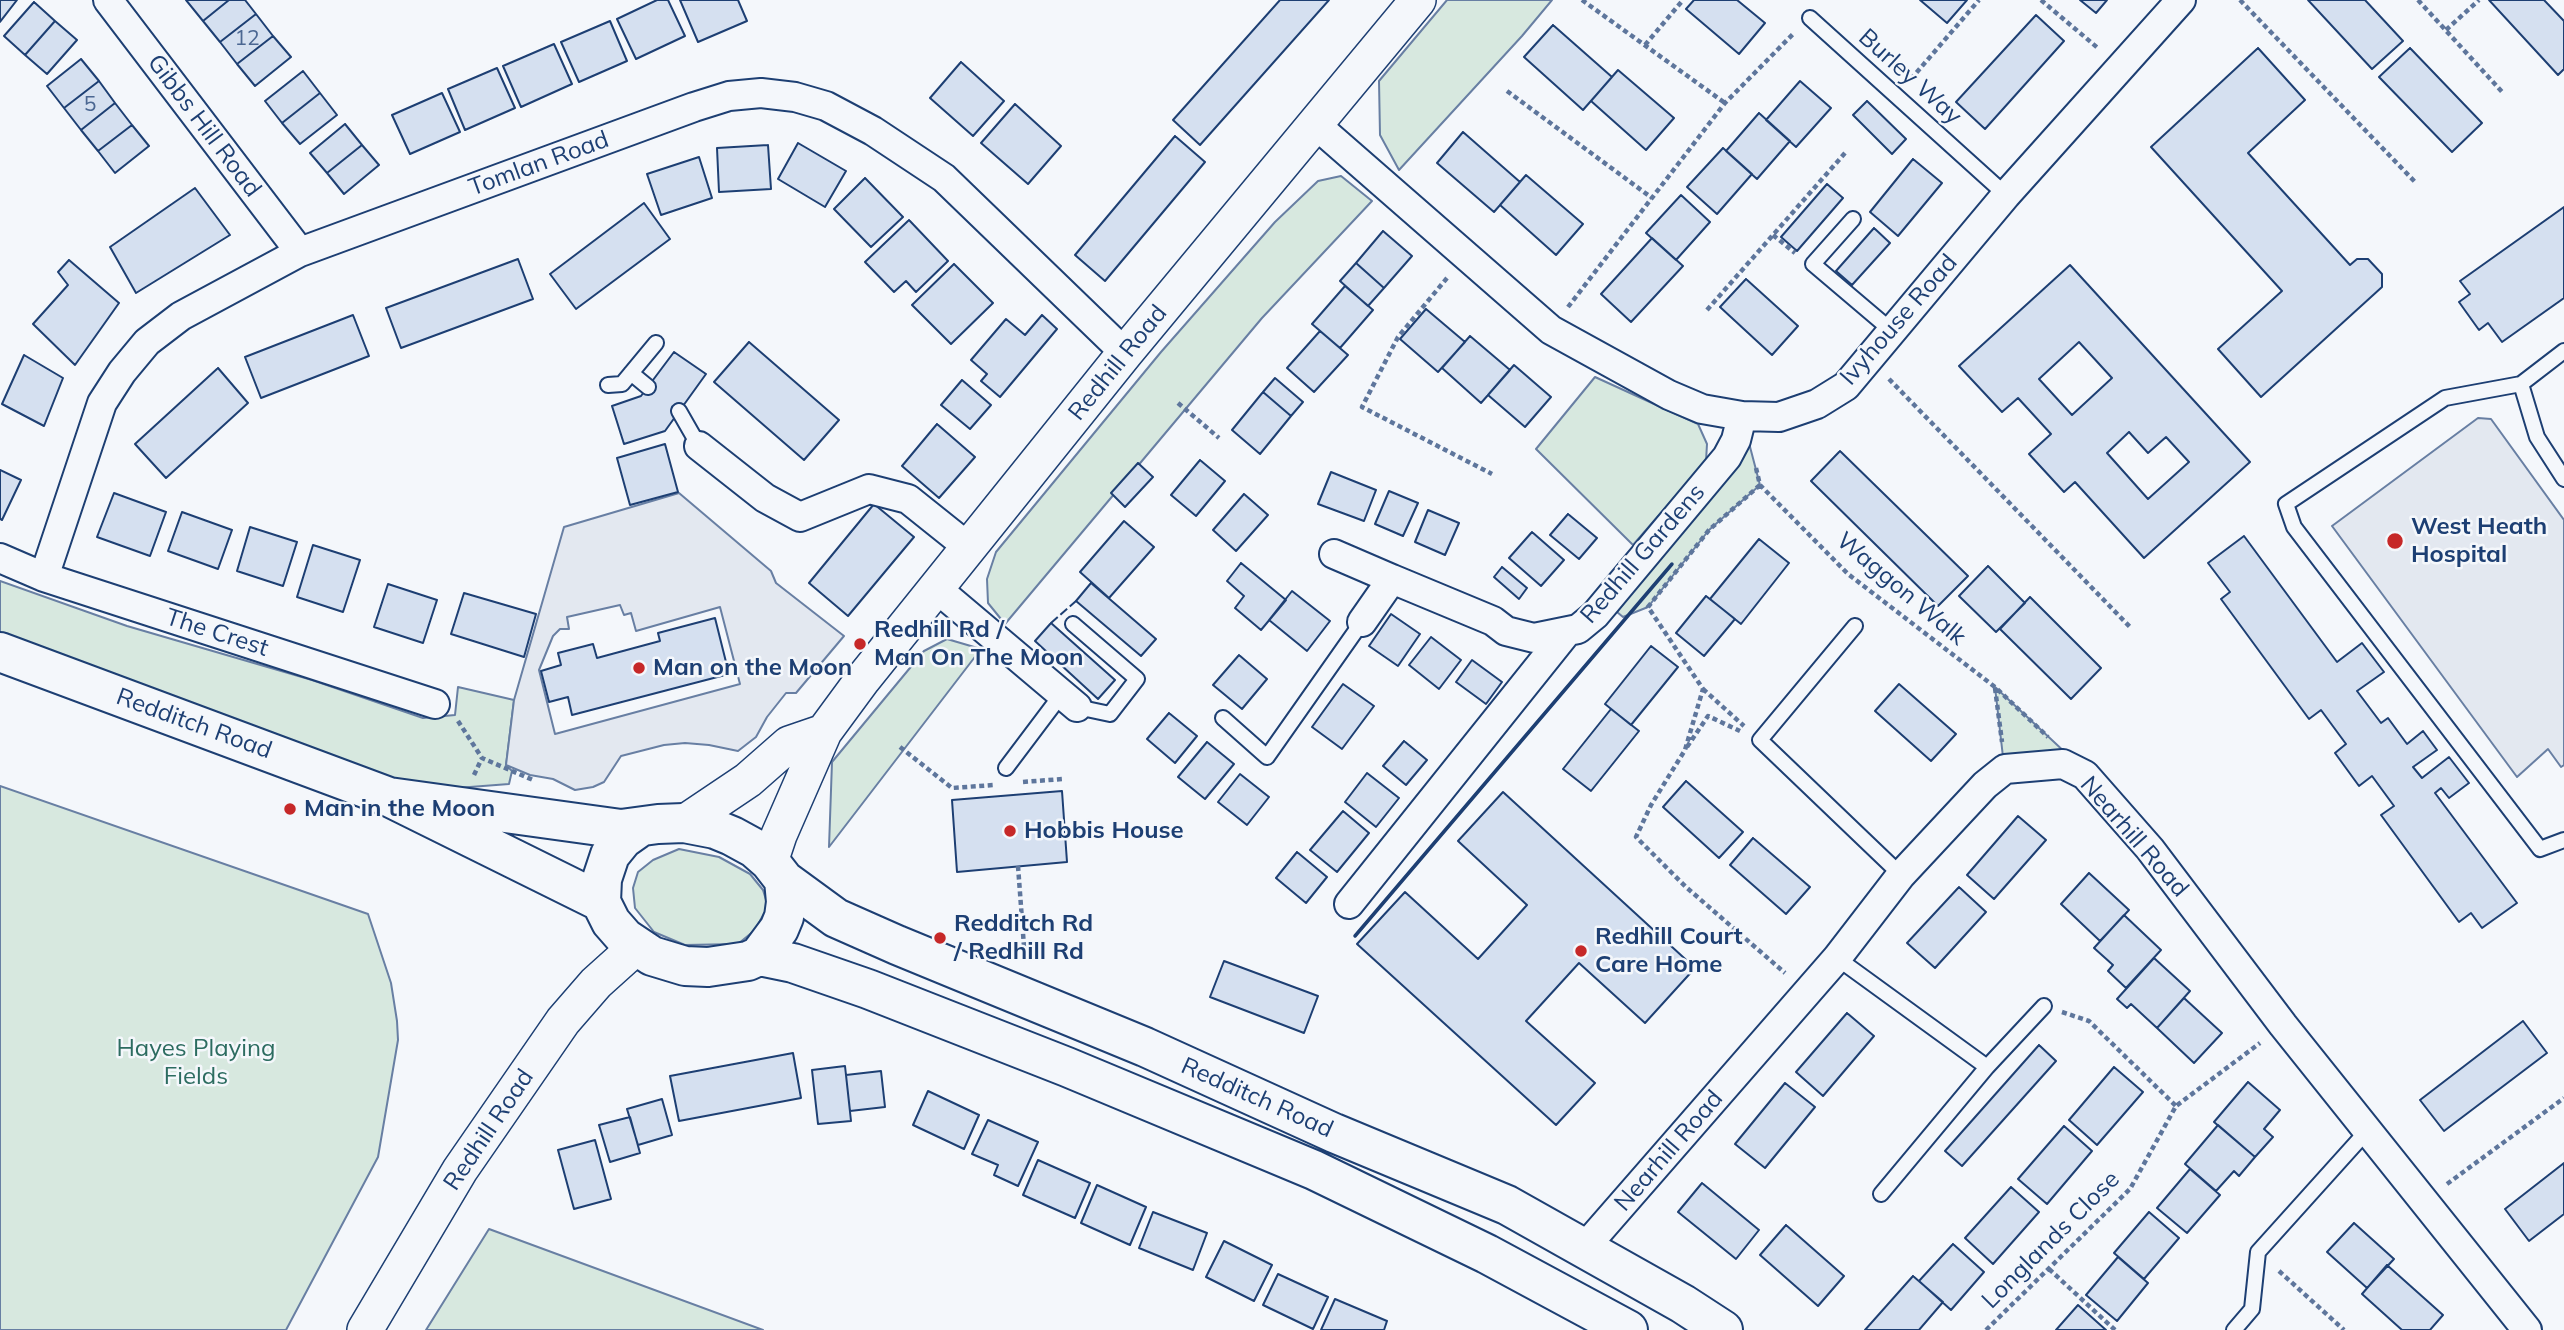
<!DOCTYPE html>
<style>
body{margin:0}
canvas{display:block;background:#f4f7fb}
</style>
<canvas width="2564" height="1330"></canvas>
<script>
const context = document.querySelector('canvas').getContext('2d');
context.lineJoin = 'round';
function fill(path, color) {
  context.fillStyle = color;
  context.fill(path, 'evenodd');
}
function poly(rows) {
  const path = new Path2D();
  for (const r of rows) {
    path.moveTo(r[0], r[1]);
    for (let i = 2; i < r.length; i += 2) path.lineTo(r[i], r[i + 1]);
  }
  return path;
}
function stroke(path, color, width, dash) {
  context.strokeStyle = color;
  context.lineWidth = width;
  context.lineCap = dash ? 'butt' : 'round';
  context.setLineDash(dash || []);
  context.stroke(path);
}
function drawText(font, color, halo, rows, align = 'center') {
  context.font = font + ' Mulish,sans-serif';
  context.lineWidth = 5;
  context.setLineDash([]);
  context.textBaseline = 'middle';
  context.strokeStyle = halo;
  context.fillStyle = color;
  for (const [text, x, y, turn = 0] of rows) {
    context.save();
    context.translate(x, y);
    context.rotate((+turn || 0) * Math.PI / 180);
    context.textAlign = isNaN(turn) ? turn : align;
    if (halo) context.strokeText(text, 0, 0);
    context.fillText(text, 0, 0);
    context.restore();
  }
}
const green = poly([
 [1447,0,1552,0,1522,36,1399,170,1380,135,1379,81,1447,0],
 [1341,176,1372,201,1262,318,1005,624,988,603,987,579,996,552,1161,352,1275,222,1318,181,1341,176],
 [1595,377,1698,424,1707,444,1706,461,1633,545,1536,449,1595,377],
 [1749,443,1760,485,1709,530,1648,607,1623,617,1617,612,1749,443],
 [0,581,127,626,312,680,423,718,455,715,458,687,514,700,506,765,512,771,509,784,444,789,405,786,0,636,0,581],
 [947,639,981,649,829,847,832,762,924,651,947,639],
 [1995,687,2068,755,2003,757,1995,687],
 [0,786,368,914,391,983,397,1021,398,1040,378,1157,286,1330,0,1330,0,786],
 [679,849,719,857,750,874,763,890,768,906,755,930,738,944,685,945,654,932,635,908,633,888,638,872,653,860,679,849],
 [489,1229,763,1330,426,1330,489,1229]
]);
fill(green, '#d7e8df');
stroke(green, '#687fa3', 2);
const parking = poly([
 [2478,418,2491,419,2564,520,2564,765,2561,767,2548,749,2517,777,2332,526,2478,418],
 [679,493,771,571,776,583,844,636,796,693,786,693,767,717,756,737,738,751,709,745,685,743,664,745,621,756,604,782,593,787,575,790,553,779,530,775,506,765,514,700,564,527,679,493],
 [620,605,624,615,631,613,636,631,720,607,740,684,555,734,539,670,553,636,560,629,569,629,567,617,620,605]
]);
fill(parking, '#e3e8f0');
stroke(parking, '#687fa3', 2);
const building = poly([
 [0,0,17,0,0,22,0,0],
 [186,0,229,0,203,21,186,0],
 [229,0,245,0,256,14,220,42,203,21,229,0],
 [657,0,668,0,685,36,636,59,617,19,657,0],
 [680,0,738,0,747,21,698,42,680,0],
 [1280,0,1329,0,1200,145,1173,120,1280,0],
 [1694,0,1737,0,1765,23,1739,54,1686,9,1694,0],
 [1920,0,1967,0,1947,23,1920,0],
 [2080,0,2107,0,2096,13,2080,0],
 [2308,0,2365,0,2403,41,2372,69,2308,0],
 [2489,0,2544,0,2564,21,2564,69,2558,75,2489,0],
 [34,2,55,21,25,55,4,36,34,2],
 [256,14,273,36,237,64,220,42,256,14],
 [2036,15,2064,41,1985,129,1956,102,2036,15],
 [55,21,77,40,47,74,25,55,55,21],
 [610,21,627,61,579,82,561,42,610,21],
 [1553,25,1612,77,1583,110,1524,57,1553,25],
 [273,36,291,57,255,86,237,64,273,36],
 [554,44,572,84,521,107,503,66,554,44],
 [2258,48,2305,100,2248,153,2350,265,2357,259,2368,259,2382,274,2382,287,2261,397,2218,349,2282,291,2151,147,2258,48],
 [2410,48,2482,123,2452,152,2379,77,2410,48],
 [81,59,99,81,64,108,47,86,81,59],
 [961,62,1004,101,973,136,930,98,961,62],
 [497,68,515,108,465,130,448,89,497,68],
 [1618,70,1674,118,1646,150,1591,101,1618,70],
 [303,71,320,93,282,123,265,101,303,71],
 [99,81,115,103,81,130,64,108,99,81],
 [1800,81,1831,108,1796,147,1766,120,1800,81],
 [320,93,337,115,300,144,282,123,320,93],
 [442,93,460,132,410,154,392,115,442,93],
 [1867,101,1906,139,1892,154,1853,115,1867,101],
 [115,103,132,125,98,151,81,130,115,103],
 [1015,104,1061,146,1028,184,981,143,1015,104],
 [1759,113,1790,141,1757,179,1726,151,1759,113],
 [345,124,362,145,327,173,310,153,345,124],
 [132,125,149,146,115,173,98,151,132,125],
 [1463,132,1520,182,1494,212,1437,163,1463,132],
 [1175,136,1205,162,1105,281,1075,255,1175,136],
 [798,143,846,171,825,207,778,179,798,143],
 [362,145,379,165,344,194,327,173,362,145],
 [768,145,771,189,719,192,717,148,768,145],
 [1723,148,1752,174,1717,214,1687,187,1723,148],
 [699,157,712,198,661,215,647,174,699,157],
 [1913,159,1942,183,1898,236,1870,212,1913,159],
 [1526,175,1583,224,1556,255,1500,205,1526,175],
 [865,178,903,217,871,247,834,209,865,178],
 [1827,184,1843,198,1797,251,1781,237,1827,184],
 [195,188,230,235,136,293,110,247,195,188],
 [1681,195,1710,222,1676,260,1646,233,1681,195],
 [644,203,670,239,576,309,550,274,644,203],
 [2564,207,2564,298,2502,342,2488,323,2479,330,2459,302,2470,294,2460,281,2564,207],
 [909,220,948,261,916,292,906,281,894,292,865,262,909,220],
 [1874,228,1890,243,1852,285,1836,271,1874,228],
 [1383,231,1412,256,1384,288,1356,263,1383,231],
 [1652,238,1683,266,1631,322,1601,294,1652,238],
 [518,259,533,299,401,348,386,308,518,259],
 [69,260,119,303,75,365,33,324,68,285,58,272,69,260],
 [1356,263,1384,288,1368,306,1340,281,1356,263],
 [954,264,993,303,951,344,912,305,954,264],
 [2070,265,2250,462,2144,558,2075,482,2064,492,2029,454,2051,434,2018,398,2002,412,1959,366,2070,265],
 [2079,342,2112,378,2072,415,2039,379,2079,342],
 [2129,432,2148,453,2166,437,2189,462,2148,499,2107,453,2129,432],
 [1746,279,1798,326,1772,355,1720,307,1746,279],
 [1345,286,1373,310,1340,348,1312,324,1345,286],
 [1426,309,1465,342,1438,372,1400,339,1426,309],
 [353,315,369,356,261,398,245,357,353,315],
 [1042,315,1057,329,1000,397,981,381,987,374,971,360,1006,319,1025,335,1042,315],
 [1320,331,1348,355,1314,392,1287,368,1320,331],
 [1470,336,1510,370,1481,403,1442,368,1470,336],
 [749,342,839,420,804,460,714,382,749,342],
 [674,352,706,374,665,431,624,444,612,406,641,396,674,352],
 [24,355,63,378,44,426,2,404,24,355],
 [1514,365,1551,397,1525,427,1488,395,1514,365],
 [218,368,248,403,166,478,135,444,218,368],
 [1275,378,1303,402,1291,416,1263,392,1275,378],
 [962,380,991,405,970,429,941,405,962,380],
 [1263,392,1291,416,1260,454,1232,430,1263,392],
 [937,424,975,457,939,498,902,466,937,424],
 [665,444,678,492,630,505,617,458,665,444],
 [1840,451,1968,576,1938,606,1811,481,1840,451],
 [1200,460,1225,481,1196,516,1171,495,1200,460],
 [1138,463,1153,477,1125,507,1111,493,1138,463],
 [0,470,21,480,2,520,0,519,0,470],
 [1331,472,1376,490,1364,521,1318,504,1331,472],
 [1389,491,1418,503,1403,536,1375,524,1389,491],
 [114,493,166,512,150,556,97,537,114,493],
 [1244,494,1268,515,1236,551,1213,530,1244,494],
 [874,504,914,537,848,616,809,583,874,504],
 [1428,510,1459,523,1445,555,1415,542,1428,510],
 [182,512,232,530,218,569,168,551,182,512],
 [1568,514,1597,538,1579,559,1550,535,1568,514],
 [1124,521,1154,547,1109,598,1080,572,1124,521],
 [250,527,297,542,283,586,237,571,250,527],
 [1532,532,1564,560,1541,586,1509,558,1532,532],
 [2244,536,2337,662,2362,643,2384,672,2357,691,2381,723,2388,718,2407,744,2423,731,2437,750,2413,767,2422,778,2449,757,2469,783,2449,798,2441,788,2435,793,2517,903,2482,928,2471,913,2459,922,2381,815,2394,806,2372,776,2359,786,2335,753,2346,744,2321,710,2309,719,2221,599,2230,592,2208,563,2244,536],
 [1759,539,1789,563,1741,624,1710,599,1759,539],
 [313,545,360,560,343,612,297,597,313,545],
 [1241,563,1286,600,1261,630,1235,608,1244,596,1227,581,1241,563],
 [1988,566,2025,603,1996,632,1959,596,1988,566],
 [1502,567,1527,588,1519,599,1494,577,1502,567],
 [1091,583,1156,639,1141,656,1076,601,1091,583],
 [388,584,437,600,423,643,374,627,388,584],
 [1292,591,1330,621,1307,651,1269,620,1292,591],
 [464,593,536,614,524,657,451,634,464,593],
 [1706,596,1735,619,1704,656,1676,633,1706,596],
 [2030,597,2101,668,2071,699,2000,629,2030,597],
 [1391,614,1420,634,1398,666,1369,646,1391,614],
 [715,618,729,674,572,715,568,697,549,702,541,671,561,665,558,653,593,644,597,658,660,641,658,633,715,618],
 [1051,623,1115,680,1098,699,1035,641,1051,623],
 [1431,637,1461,660,1439,689,1409,665,1431,637],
 [1651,646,1678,667,1631,725,1605,704,1651,646],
 [1239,655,1267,679,1242,709,1213,685,1239,655],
 [1472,660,1502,682,1486,704,1456,682,1472,660],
 [1343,684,1374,706,1342,749,1312,727,1343,684],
 [1899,684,1956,734,1931,761,1875,711,1899,684],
 [1611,709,1639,731,1591,791,1563,769,1611,709],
 [1169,713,1197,736,1175,763,1147,739,1169,713],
 [1404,741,1427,760,1406,785,1383,766,1404,741],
 [1207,742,1234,764,1205,799,1178,777,1207,742],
 [1367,773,1399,798,1376,827,1345,802,1367,773],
 [1240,774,1269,797,1247,825,1218,802,1240,774],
 [1686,781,1743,832,1719,858,1663,807,1686,781],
 [1062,791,1067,862,957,872,952,800,1062,791],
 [1503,792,1695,968,1645,1023,1579,963,1526,1021,1595,1083,1556,1125,1357,944,1405,892,1478,959,1527,905,1458,841,1503,792],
 [1343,811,1369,833,1337,872,1310,850,1343,811],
 [2018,816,2046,840,1994,899,1967,875,2018,816],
 [1753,838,1810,887,1786,914,1730,865,1753,838],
 [1297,852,1327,877,1306,903,1276,878,1297,852],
 [2089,873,2129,910,2100,941,2061,904,2089,873],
 [1959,887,1986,912,1935,968,1907,943,1959,887],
 [2124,915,2161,950,2126,988,2108,971,2113,965,2094,948,2124,915],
 [2154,958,2190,991,2157,1028,2131,1004,2127,1008,2117,999,2154,958],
 [1224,961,1318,996,1304,1033,1210,997,1224,961],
 [2184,998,2222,1033,2194,1063,2157,1028,2184,998],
 [1847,1013,1874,1036,1823,1096,1796,1072,1847,1013],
 [2523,1021,2547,1053,2444,1131,2420,1100,2523,1021],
 [2039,1045,2056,1061,1962,1166,1945,1151,2039,1045],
 [793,1053,801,1098,679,1121,670,1076,793,1053],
 [845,1066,851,1121,818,1124,812,1070,845,1066],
 [2114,1067,2143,1092,2097,1145,2069,1120,2114,1067],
 [881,1071,885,1107,850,1111,846,1075,881,1071],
 [2248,1082,2280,1110,2264,1129,2273,1137,2255,1157,2214,1122,2248,1082],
 [1785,1083,1815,1107,1765,1168,1735,1144,1785,1083],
 [928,1091,979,1115,964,1149,913,1125,928,1091],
 [662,1099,672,1135,638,1145,627,1109,662,1099],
 [630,1117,640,1153,610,1162,599,1125,630,1117],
 [988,1120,1038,1142,1018,1186,994,1175,998,1165,972,1154,988,1120],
 [2218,1125,2255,1157,2239,1176,2234,1171,2216,1191,2185,1164,2218,1125],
 [2064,1126,2092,1151,2047,1204,2018,1179,2064,1126],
 [595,1140,611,1199,574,1209,558,1150,595,1140],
 [1038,1160,1090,1183,1075,1218,1023,1195,1038,1160],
 [2564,1163,2564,1214,2529,1241,2505,1209,2564,1163],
 [2190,1169,2220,1195,2187,1233,2157,1208,2190,1169],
 [1702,1183,1759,1230,1736,1259,1678,1212,1702,1183],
 [1097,1185,1146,1207,1130,1245,1081,1223,1097,1185],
 [2011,1187,2039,1212,1993,1264,1965,1238,2011,1187],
 [1153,1212,1207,1233,1193,1270,1139,1248,1153,1212],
 [2149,1212,2179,1238,2144,1279,2114,1253,2149,1212],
 [2354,1223,2394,1259,2367,1288,2327,1252,2354,1223],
 [1786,1225,1844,1276,1818,1306,1760,1255,1786,1225],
 [1224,1241,1272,1265,1254,1301,1206,1277,1224,1241],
 [1953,1244,1984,1272,1951,1310,1919,1281,1953,1244],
 [2118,1257,2148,1283,2117,1321,2086,1295,2118,1257],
 [2387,1265,2443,1315,2430,1330,2402,1330,2362,1294,2387,1265],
 [1278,1274,1328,1297,1313,1329,1263,1305,1278,1274],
 [1913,1276,1943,1302,1919,1330,1865,1330,1913,1276],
 [1335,1299,1387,1321,1384,1330,1321,1330,1335,1299],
 [2078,1305,2106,1330,2056,1330,2078,1305]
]);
fill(building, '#d5e0f0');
stroke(building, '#1d3f73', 2);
const service = poly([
 [1810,18,2006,195],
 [1853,219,1813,264,1892,331],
 [2564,351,2521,384,2445,398,2286,504,2294,527,2540,849,2564,840],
 [631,373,648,387],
 [2521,384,2537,437,2564,479],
 [608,385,622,384,656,343],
 [679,411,699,446],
 [1073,624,1137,679,1110,714,1077,707],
 [1855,626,1760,740,1901,875],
 [1223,718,1267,757,1362,622],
 [1006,768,1061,695],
 [1837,958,1987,1067],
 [1881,1194,1987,1067,2044,1006],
 [2234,1330,2252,1309,2258,1252,2367,1131]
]);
const minor = poly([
 [108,0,300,252],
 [1315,124,1551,330,1669,395,1702,409,1742,416,1779,417,1817,404,1846,386,2006,195,2181,0],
 [699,446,765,498,800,517,869,489,908,499,968,547],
 [1334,554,1392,579,1362,622],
 [0,558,44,577,435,704],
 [44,577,102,403,122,372,147,342,181,316,300,252,694,107,729,96,761,93,795,97,826,106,873,131,944,178,1125,353],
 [1392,579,1493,621,1506,631,1534,638,1578,629,1595,615,1727,457,1736,440,1742,416],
 [936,588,1077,707],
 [1349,904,1566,633],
 [1585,1247,1837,958,1901,875,1985,785,2005,769,2063,764,2085,775,2150,849,2283,1025,2527,1330]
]);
const tertiary = poly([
 [684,823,748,780,789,744,824,732],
 [770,862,779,835,824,732,863,679,1125,353,1418,0],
 [365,1330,460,1170,563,1021,596,983,636,947]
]);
const trunk = poly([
 [0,652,389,797,601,902],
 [389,797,621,829,658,824,684,823,715,829,732,836,754,848,770,862,784,880,786,902,784,917,779,929,759,956,748,961,708,967,685,966,652,956,625,938,611,922,601,902,602,879,610,855,623,839,640,827],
 [784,880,836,918,897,945,1145,1047,1334,1133,1507,1205,1683,1304,1723,1330],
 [759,956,793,963,868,989,1067,1067,1314,1170,1487,1254,1628,1330]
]);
stroke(service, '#1d3f73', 18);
stroke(minor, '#1d3f73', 32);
stroke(tertiary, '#1d3f73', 38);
stroke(trunk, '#1d3f73', 42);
stroke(poly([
 [1582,0,1725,103],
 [2041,0,2099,49],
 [2240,0,2416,183],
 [2418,0,2504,94],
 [2446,30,2479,0],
 [1645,45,1683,0],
 [1911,79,1979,0],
 [1507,91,1652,198],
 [1773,235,1795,253],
 [1447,278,1398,337,1362,407,1492,474],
 [1568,307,1725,103,1794,33],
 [1707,310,1845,153],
 [1889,379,2131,628],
 [1178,403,1219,438],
 [1756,468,1760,485,1848,574,1995,687,2048,737],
 [1760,485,1709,530,1648,607,1703,689,1685,750,1651,805,1636,837,1686,887,1785,973],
 [1995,688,2002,742],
 [1703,689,1744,726],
 [458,721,482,758,533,780],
 [900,747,952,788,993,785],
 [1687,747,1708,716,1740,731],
 [474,775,482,758],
 [1023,782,1062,779],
 [1018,866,1025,960],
 [2062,1012,2089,1021,2176,1106],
 [2447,1184,2564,1098],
 [2049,1269,2115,1330],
 [2279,1271,2344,1330],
 [1986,1330,2130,1189,2176,1106,2260,1043]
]), '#5e769c', 4.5, [5, 3.5]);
stroke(service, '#f4f7fb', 14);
stroke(minor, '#f4f7fb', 28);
stroke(tertiary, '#f4f7fb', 35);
stroke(trunk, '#f4f7fb', 38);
stroke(poly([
 [1051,623,1076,601]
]), '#1d3f73', 2, [9, 3.5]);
stroke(poly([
 [1355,936,1672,564]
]), '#1d3f73', 3.5);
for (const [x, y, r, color] of [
 [2395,541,9,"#c62828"],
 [860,644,7,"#c62828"],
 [639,668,7,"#c62828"],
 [290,809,7,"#c62828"],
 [1010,831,7,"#c62828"],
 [940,938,7,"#c62828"],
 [1581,951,7,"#c62828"]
]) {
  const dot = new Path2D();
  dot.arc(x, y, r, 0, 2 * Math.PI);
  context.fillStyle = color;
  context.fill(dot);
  stroke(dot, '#f4f7fb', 2.5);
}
drawText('21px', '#4b6792', null, [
 ["12",247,39],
 ["5",90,105]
]);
drawText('24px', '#1d3f73', '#f4f7fb', [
 ["Burley Way",1910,77,42],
 ["Gibbs Hill Road",204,126,53],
 ["Tomlan Road",539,164,-20],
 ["Ivyhouse Road",1899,320,-49],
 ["Redhill Road",1118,363,-51],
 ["Redhill Gardens",1643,554,-49],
 ["Waggon Walk",1901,589,40],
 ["The Crest",217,633,18],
 ["Redditch Road",194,724,20],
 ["Nearhill Road",2134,837,49],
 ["Redditch Road",1257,1098,24],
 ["Redhill Road",489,1130,-56],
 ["Nearhill Road",1669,1151,-49],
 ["Longlands Close",2051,1240,-45]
]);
drawText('bold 24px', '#1d3f73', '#f4f7fb', [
 ["West Heath",2411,527],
 ["Hospital",2411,555],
 ["Redhill Rd /",874,630],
 ["Man On The Moon",874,658],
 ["Man on the Moon",653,668],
 ["Man in the Moon",304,809],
 ["Hobbis House",1024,831],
 ["Redditch Rd",954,924],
 ["/ Redhill Rd",954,952],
 ["Redhill Court",1595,937],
 ["Care Home",1595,965]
], 'left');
drawText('24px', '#2c6c60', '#f4f7fb', [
 ["Hayes Playing",196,1049],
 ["Fields",196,1077]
]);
</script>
